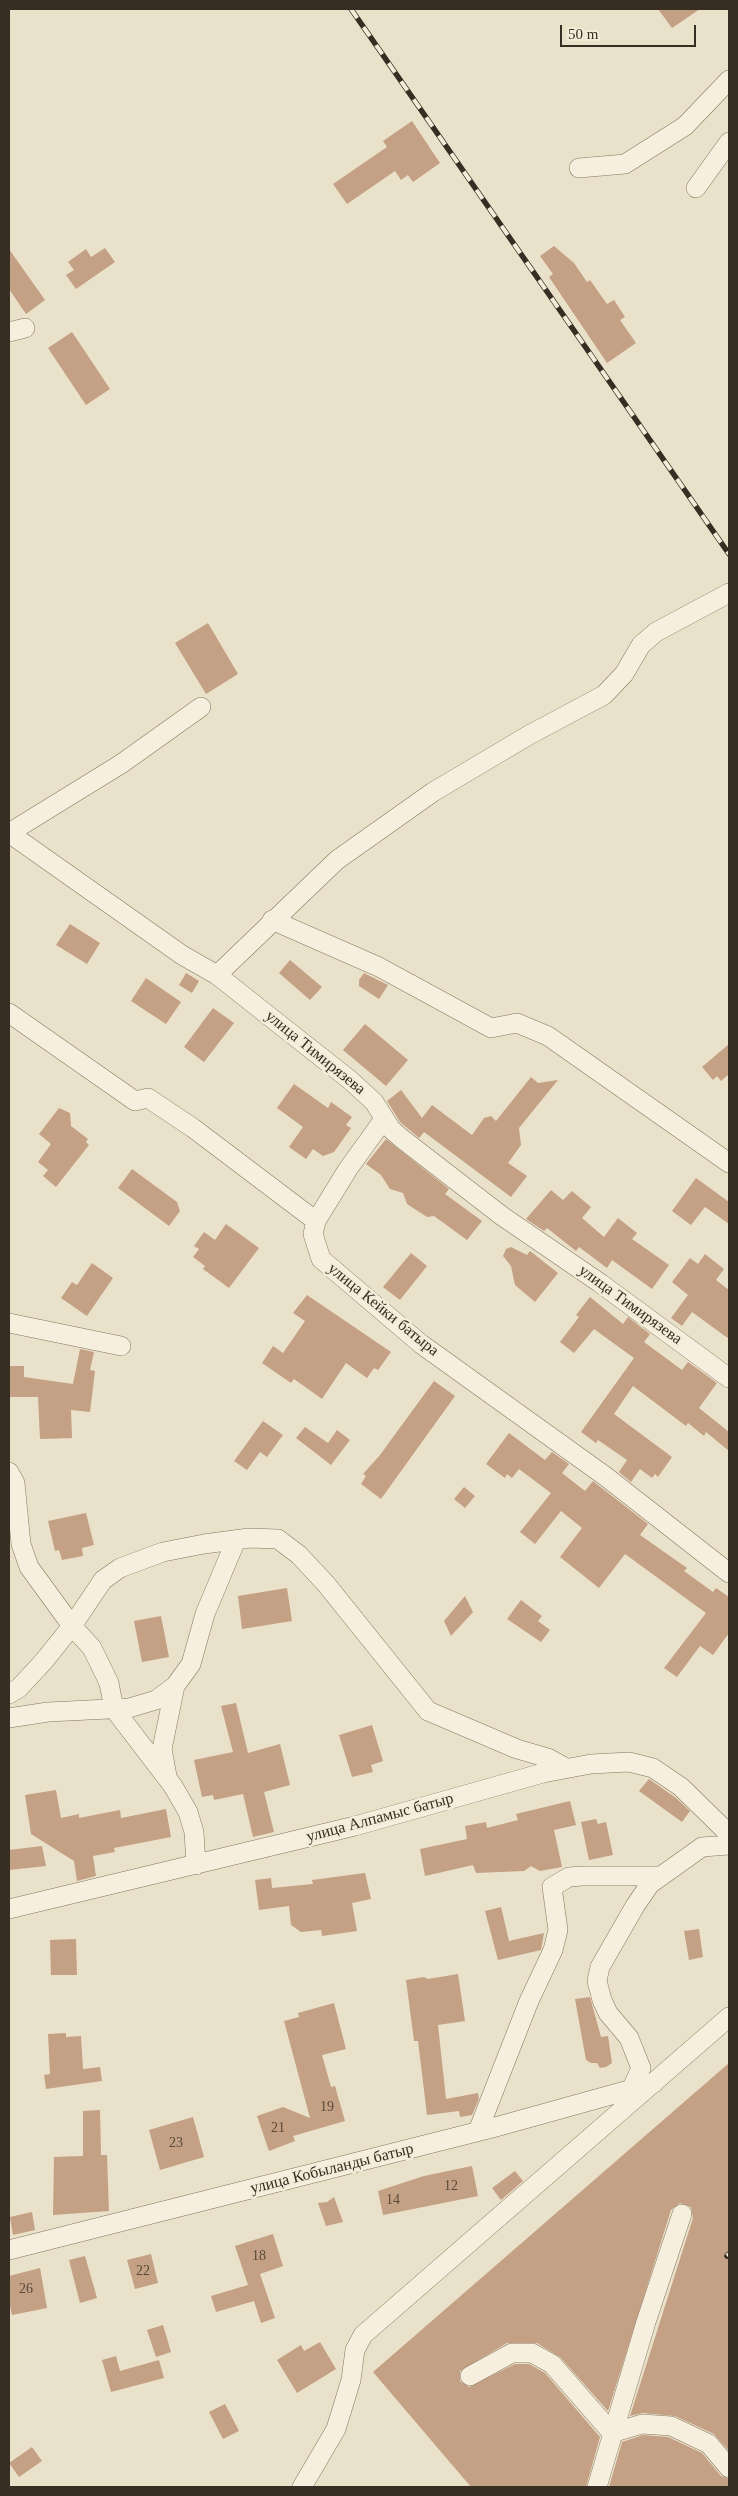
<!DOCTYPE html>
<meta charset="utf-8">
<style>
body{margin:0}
#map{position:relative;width:738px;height:2496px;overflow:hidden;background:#eae1ca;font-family:Georgia,serif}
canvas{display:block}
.frame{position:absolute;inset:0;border:10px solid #372d22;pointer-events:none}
.scale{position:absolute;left:560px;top:25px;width:136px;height:22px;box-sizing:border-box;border:2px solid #372d22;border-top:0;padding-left:6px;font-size:15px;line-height:18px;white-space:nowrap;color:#372d22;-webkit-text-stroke:4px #f2ecd9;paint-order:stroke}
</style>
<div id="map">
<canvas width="738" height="2496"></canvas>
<div class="frame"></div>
<div class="scale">50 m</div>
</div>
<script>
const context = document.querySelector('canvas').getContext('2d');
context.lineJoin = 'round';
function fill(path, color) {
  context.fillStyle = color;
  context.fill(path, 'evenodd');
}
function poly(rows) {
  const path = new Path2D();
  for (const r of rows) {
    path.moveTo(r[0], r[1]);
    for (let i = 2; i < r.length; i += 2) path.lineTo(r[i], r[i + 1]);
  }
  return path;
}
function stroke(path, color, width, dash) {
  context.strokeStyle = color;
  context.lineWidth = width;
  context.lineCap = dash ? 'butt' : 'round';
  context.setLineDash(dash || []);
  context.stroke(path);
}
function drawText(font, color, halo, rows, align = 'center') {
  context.font = font + ' Georgia,serif';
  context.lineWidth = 5;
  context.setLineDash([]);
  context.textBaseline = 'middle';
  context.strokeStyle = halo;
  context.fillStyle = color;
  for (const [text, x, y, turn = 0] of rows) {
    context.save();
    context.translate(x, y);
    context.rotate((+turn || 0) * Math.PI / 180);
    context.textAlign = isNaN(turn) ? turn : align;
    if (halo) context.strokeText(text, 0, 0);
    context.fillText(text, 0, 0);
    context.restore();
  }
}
fill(poly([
 [658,9,700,9,672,28],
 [412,121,440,163,413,182,408,175,401,180,395,171,347,204,333,184,387,147,383,141],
 [554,246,574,263,587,282,590,280,607,304,614,300,625,317,620,320,636,343,607,363,549,277,553,274,540,256],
 [105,248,115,262,76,289,66,275,74,270,68,262,86,249,91,257],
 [9,249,45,300,26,314,9,289],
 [72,332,110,389,86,405,48,348],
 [208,623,238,674,206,694,175,643],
 [70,924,100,943,87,964,56,945],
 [290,960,322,987,310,1000,279,973],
 [186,973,199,981,192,993,179,985],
 [364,973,388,985,379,999,359,986,359,980],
 [146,978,181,1002,166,1024,131,1001],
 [213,1008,234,1023,204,1062,184,1047],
 [365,1024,408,1060,386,1086,343,1050],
 [729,1044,729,1074,721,1081,717,1076,713,1080,702,1067],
 [531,1077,538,1083,558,1080,519,1128,521,1145,508,1163,527,1176,511,1197,424,1132,419,1138,400,1122,387,1101,401,1090,422,1118,432,1105,472,1135,484,1118,491,1116,496,1121],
 [294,1084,328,1108,331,1102,352,1117,346,1125,351,1128,334,1152,323,1156,313,1149,306,1159,289,1147,303,1127,277,1108],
 [59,1108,70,1113,71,1126,88,1139,86,1142,89,1145,56,1187,43,1176,48,1170,38,1162,51,1144,39,1134],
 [386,1139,449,1189,445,1194,482,1221,467,1240,434,1216,427,1217,407,1204,403,1193,390,1189,381,1175,366,1164],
 [132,1169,177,1202,180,1211,169,1226,118,1188],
 [696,1178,729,1202,729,1224,705,1207,691,1225,672,1211],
 [551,1190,563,1200,572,1191,591,1207,582,1218,604,1237,618,1218,637,1233,632,1239,669,1265,652,1289,612,1260,607,1268,579,1247,576,1251,547,1228,544,1231,526,1219],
 [226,1224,259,1248,229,1288,203,1269,205,1266,193,1257,199,1249,194,1246,204,1232,215,1240],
 [511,1247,527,1255,530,1251,558,1273,535,1302,515,1285,511,1266,503,1256,506,1249],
 [411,1253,427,1266,400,1300,383,1287],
 [705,1254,724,1269,716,1280,729,1290,729,1339,692,1312,682,1326,671,1318,688,1295,672,1282,690,1258,698,1264],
 [92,1263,113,1278,87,1316,61,1298,72,1282,77,1285],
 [307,1295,391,1352,378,1370,374,1368,367,1378,346,1363,322,1399,294,1379,291,1383,262,1363,273,1346,283,1353,305,1321,293,1313],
 [590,1297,623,1324,628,1317,650,1334,644,1342,682,1370,688,1362,717,1383,699,1408,729,1432,729,1451,706,1432,704,1436,688,1423,686,1426,633,1386,614,1414,672,1457,658,1477,655,1474,652,1478,640,1469,631,1482,619,1472,627,1460,598,1440,596,1443,581,1432,634,1358,594,1329,574,1353,560,1342,579,1317,576,1315],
 [80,1349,94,1352,90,1370,95,1371,90,1412,71,1410,72,1438,40,1439,38,1397,9,1397,9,1366,24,1366,24,1377,73,1384],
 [434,1381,455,1396,381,1499,361,1484,366,1476,363,1474,380,1455],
 [263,1421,283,1435,267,1457,260,1452,247,1470,234,1461],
 [305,1427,328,1443,337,1430,350,1440,331,1465,296,1438],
 [509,1433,545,1460,552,1452,569,1464,562,1473,585,1491,593,1481,598,1485,648,1524,640,1535,687,1568,684,1571,713,1592,716,1588,729,1597,729,1633,713,1655,700,1646,677,1677,664,1668,706,1613,625,1554,599,1588,560,1557,582,1528,561,1511,535,1544,520,1532,551,1493,519,1469,512,1478,507,1474,505,1478,486,1464],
 [464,1487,475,1496,465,1508,454,1499],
 [86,1513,94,1545,82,1548,83,1556,62,1560,59,1550,55,1551,48,1521],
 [287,1588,292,1621,242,1629,238,1596],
 [465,1596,473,1612,451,1636,444,1621],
 [521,1600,542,1616,538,1621,550,1630,541,1642,507,1619],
 [161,1616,169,1657,142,1662,134,1621],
 [236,1703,248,1753,280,1744,290,1785,264,1792,274,1832,253,1837,243,1794,214,1800,213,1795,202,1797,194,1760,233,1752,221,1706],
 [372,1725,383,1761,371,1765,373,1772,352,1777,339,1735],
 [649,1779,676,1798,690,1811,682,1822,639,1791],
 [56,1790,61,1818,79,1814,79,1818,120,1810,121,1818,166,1809,171,1837,114,1848,115,1852,93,1856,96,1876,77,1881,74,1861,31,1834,25,1795],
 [570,1801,576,1825,554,1830,562,1867,540,1871,531,1866,524,1871,476,1873,473,1865,425,1876,420,1849,467,1839,465,1826,486,1822,487,1828,518,1820,516,1814],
 [596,1819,598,1824,606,1822,613,1855,589,1860,581,1822],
 [42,1846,46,1866,9,1870,9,1850],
 [365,1873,371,1899,352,1903,357,1931,322,1936,321,1930,301,1932,291,1925,289,1906,259,1910,255,1880,271,1878,272,1888,313,1884,312,1880],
 [501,1907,509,1941,544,1933,541,1950,498,1960,485,1911],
 [699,1929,703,1957,689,1960,684,1931],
 [76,1939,77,1975,51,1975,50,1940],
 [458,1974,465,2021,438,2025,446,2099,478,2093,479,2099,472,2115,460,2117,459,2111,427,2115,418,2041,414,2041,406,1980,424,1977,428,1979],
 [590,1997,601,2037,608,2036,612,2063,606,2067,600,2068,597,2063,591,2063,586,2060,575,1999],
 [334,2003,346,2049,322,2055,331,2087,335,2086,345,2121,293,2136,295,2141,269,2151,257,2116,283,2107,310,2118,284,2021,299,2017,298,2013],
 [66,2033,66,2037,81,2036,83,2069,100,2067,102,2081,46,2089,44,2075,50,2074,48,2034],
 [729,2063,729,2451,714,2434,675,2416,643,2413,630,2416,693,2218,691,2207,680,2203,671,2210,608,2411,560,2357,537,2343,507,2343,460,2371,460,2381,469,2387,515,2364,529,2364,545,2373,600,2437,586,2487,471,2487,373,2372],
 [100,2110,101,2155,107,2155,109,2211,53,2215,54,2157,83,2156,83,2111],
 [193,2117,204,2157,160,2170,149,2130],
 [472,2166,478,2196,383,2215,378,2191,424,2176],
 [515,2171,523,2181,501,2200,492,2188],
 [334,2197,343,2222,326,2226,318,2203,327,2202],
 [32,2212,35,2230,13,2235,10,2217],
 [273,2234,283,2266,260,2274,275,2318,261,2323,254,2301,216,2312,211,2296,248,2285,235,2246],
 [151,2254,158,2283,135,2289,127,2260],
 [85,2256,97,2298,80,2303,69,2260],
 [40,2268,47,2308,12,2315,9,2302,9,2276],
 [163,2325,171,2352,156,2357,147,2330],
 [320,2342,336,2369,297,2393,277,2360,301,2345,304,2351],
 [116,2356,120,2371,159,2360,164,2378,111,2392,102,2360],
 [225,2404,239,2431,223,2439,209,2412],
 [643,2435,668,2437,702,2453,721,2476,729,2479,729,2487,609,2487,622,2442],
 [32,2447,42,2461,19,2477,9,2463]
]), '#c4a084');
const minor = poly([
 [579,168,625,164,685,126,729,80],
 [696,188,729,142],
 [9,332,25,328],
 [9,833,182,955,217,975,350,1080,374,1102,391,1129,401,1138,502,1216,600,1283,729,1378],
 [9,833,121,764,201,707],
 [272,920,379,967,491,1028,517,1023,548,1036,729,1163],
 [217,975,337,860,433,792,529,735,604,695,624,674,641,645,656,632,729,593],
 [9,1013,135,1101,148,1098,193,1128,316,1221],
 [384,1119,348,1169,316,1221,313,1234,321,1259,421,1344,605,1476,729,1573],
 [9,1323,121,1346],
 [9,1472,15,1483,21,1544,29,1567,72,1626,92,1648,109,1683,114,1709,173,1786,188,1812,194,1832,196,1865],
 [9,1694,19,1688,44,1661,72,1626,103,1580,120,1568,163,1552,204,1544,249,1538,278,1539,299,1555,326,1584,428,1711,517,1749,548,1758,566,1768],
 [9,1718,48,1712,129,1708,156,1700,175,1686,191,1664,205,1614,236,1540],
 [167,1776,162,1749,175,1686],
 [9,1909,355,1826,543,1773,591,1764,629,1762,653,1768,681,1787,729,1834],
 [632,2088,641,2068,629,2038,608,2013,602,2000,597,1981,600,1967,635,1906,650,1884,702,1847,729,1845],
 [478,2131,529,2001,553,1950,558,1930,552,1887,569,1877,582,1876,661,1876],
 [9,2250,492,2128,654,2083],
 [470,2376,512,2353,532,2353,552,2364,612,2433,642,2424,671,2426,709,2444,729,2468],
 [302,2487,336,2429,351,2380,355,2350,363,2335,729,2017],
 [597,2487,646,2322,682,2214]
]);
stroke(minor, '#857560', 20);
stroke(minor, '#f6efdd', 19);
const rail = poly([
 [351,9,729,554],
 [727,2256,729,2254]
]);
stroke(rail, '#372d22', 5.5);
stroke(rail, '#f2ecd9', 4, [11]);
drawText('14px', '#5a4a3a', null, [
 ["19",327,2107],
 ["21",278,2128],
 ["23",176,2143],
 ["12",451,2186],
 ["14",393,2200],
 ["18",259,2256],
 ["22",143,2271],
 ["26",26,2289]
]);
drawText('16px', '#372d22', '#f2ecd9', [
 ["улица Тимирязева",315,1053,39],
 ["улица Тимирязева",630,1305,36],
 ["улица Кейки батыра",383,1310,39],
 ["улица Алпамыс батыр",380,1818,-15],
 ["улица Кобыланды батыр",332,2169,-14]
]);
</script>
